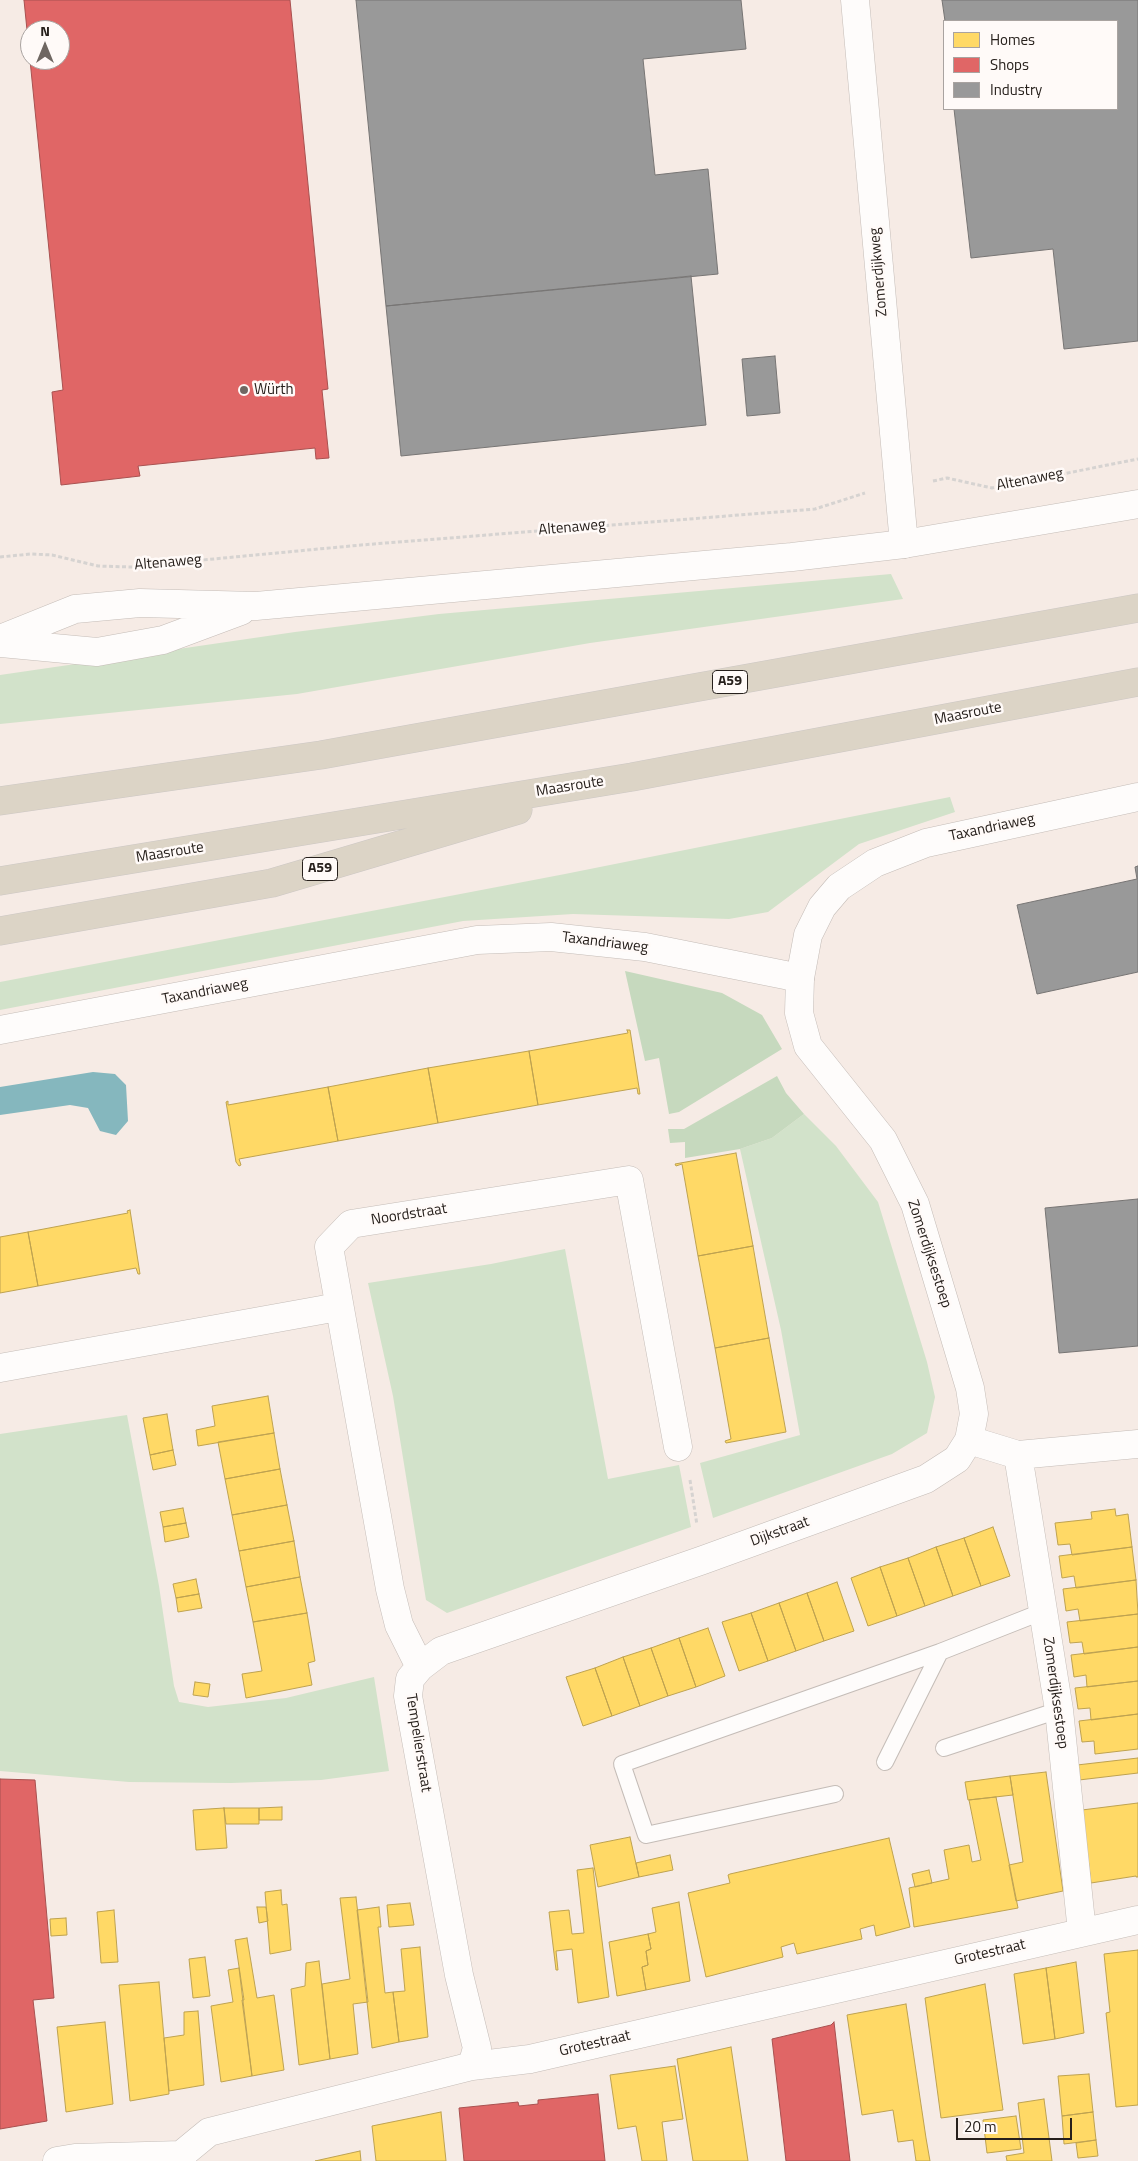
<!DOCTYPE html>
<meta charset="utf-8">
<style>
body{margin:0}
#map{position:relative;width:1138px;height:2161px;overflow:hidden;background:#f6ebe5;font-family:"Titillium Web",sans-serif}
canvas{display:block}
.legend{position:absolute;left:943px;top:20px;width:175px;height:90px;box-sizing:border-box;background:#fffaf8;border:1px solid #a9a3a0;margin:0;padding:6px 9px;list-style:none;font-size:15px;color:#27201c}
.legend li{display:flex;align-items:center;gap:10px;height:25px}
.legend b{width:25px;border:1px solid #a9a3a0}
.north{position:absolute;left:20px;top:20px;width:50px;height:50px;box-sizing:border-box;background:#fffaf8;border:1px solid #a9a3a0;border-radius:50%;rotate:0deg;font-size:14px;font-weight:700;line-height:20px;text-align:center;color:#27201c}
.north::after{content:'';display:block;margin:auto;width:18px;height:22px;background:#6f6762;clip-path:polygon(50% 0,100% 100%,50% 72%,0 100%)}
.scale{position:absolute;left:956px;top:2118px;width:116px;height:22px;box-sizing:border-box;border:2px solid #27201c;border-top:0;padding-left:6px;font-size:15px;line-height:18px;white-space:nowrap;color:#27201c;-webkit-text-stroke:4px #fffaf8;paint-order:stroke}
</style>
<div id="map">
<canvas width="1138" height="2161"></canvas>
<ul class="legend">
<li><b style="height:14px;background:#ffd966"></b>Homes</li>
<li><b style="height:14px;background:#e06666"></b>Shops</li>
<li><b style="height:14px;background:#999"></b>Industry</li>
</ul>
<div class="north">N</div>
<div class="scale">20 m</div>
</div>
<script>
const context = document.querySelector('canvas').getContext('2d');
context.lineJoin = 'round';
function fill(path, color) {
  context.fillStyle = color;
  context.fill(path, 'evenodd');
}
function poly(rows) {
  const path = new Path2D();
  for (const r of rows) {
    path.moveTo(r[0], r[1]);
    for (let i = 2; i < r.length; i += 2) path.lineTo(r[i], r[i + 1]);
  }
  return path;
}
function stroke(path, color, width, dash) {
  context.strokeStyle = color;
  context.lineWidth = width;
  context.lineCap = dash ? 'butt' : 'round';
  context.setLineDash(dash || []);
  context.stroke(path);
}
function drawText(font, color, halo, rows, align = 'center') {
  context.font = font + ' "Titillium Web",sans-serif';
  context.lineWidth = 5;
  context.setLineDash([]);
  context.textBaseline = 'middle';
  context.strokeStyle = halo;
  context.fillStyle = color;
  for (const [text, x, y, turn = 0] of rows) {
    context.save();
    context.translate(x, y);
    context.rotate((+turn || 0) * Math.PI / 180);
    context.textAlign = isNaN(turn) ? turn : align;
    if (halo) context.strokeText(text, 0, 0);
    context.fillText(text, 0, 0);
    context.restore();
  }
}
fill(poly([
 [891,574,903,599,590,643,297,694,0,724,0,675,295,632,439,614],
 [950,797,955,812,859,844,768,912,729,919,573,914,463,921,0,1010,0,982,565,874],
 [804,1114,836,1146,878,1202,927,1362,935,1397,927,1433,892,1454,713,1518,700,1463,800,1435,781,1330,740,1149,772,1138],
 [565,1249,608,1479,679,1465,691,1527,447,1613,426,1600,393,1396,368,1283,491,1264],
 [127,1415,159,1586,174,1686,179,1702,208,1707,286,1698,374,1677,389,1771,321,1780,231,1783,129,1782,0,1771,0,1434]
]), '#d2e2ca');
fill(poly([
 [625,971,722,993,762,1015,782,1049,679,1112,669,1114,659,1058,645,1061],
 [777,1076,786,1093,804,1114,772,1138,740,1149,685,1158,685,1142,670,1143,668,1129,684,1129]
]), '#c6d9be');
fill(poly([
 [93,1072,115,1074,126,1085,128,1121,116,1135,100,1131,88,1108,70,1105,0,1115,0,1087]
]), '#85b7be');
const homes = poly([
 [627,1030,630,1030,640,1094,638,1094,637,1088,538,1105,529,1051,628,1033,627,1030],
 [529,1051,538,1105,438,1123,428,1068,529,1051],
 [428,1068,438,1123,338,1141,328,1087,428,1068],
 [328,1087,338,1141,239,1159,241,1165,239,1166,236,1162,226,1102,228,1101,228,1105,328,1087],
 [736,1153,753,1246,698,1256,682,1164,676,1166,675,1164,736,1153],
 [130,1210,140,1274,138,1274,136,1268,38,1286,28,1232,128,1213,127,1211,130,1210],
 [28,1232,38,1286,0,1293,0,1237,28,1232],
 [753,1246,769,1338,715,1348,698,1256,753,1246],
 [769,1338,786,1432,726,1443,725,1441,731,1439,715,1348,769,1338],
 [268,1396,274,1433,198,1446,196,1430,215,1426,212,1406,268,1396],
 [167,1414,173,1450,150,1455,143,1418,167,1414],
 [274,1433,280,1469,225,1479,218,1442,274,1433],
 [173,1450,176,1465,153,1470,150,1455,173,1450],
 [280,1469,287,1505,232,1515,225,1479,280,1469],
 [287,1505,294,1541,239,1551,232,1515,287,1505],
 [183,1508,186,1523,163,1527,160,1512,183,1508],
 [1115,1509,1116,1516,1128,1514,1132,1547,1072,1555,1070,1544,1058,1545,1055,1523,1092,1519,1091,1512,1115,1509],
 [186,1523,189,1537,165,1542,163,1527,186,1523],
 [993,1527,1010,1576,981,1586,964,1538,993,1527],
 [964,1538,981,1586,953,1596,936,1547,964,1538],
 [294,1541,300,1577,246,1587,239,1551,294,1541],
 [936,1547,953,1596,925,1606,908,1558,936,1547],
 [1132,1547,1136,1580,1076,1588,1074,1576,1062,1578,1059,1556,1132,1547],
 [908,1558,925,1606,897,1616,880,1567,908,1558],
 [880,1567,897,1616,868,1626,851,1578,880,1567],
 [300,1577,307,1613,253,1622,246,1587,300,1577],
 [196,1579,199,1594,176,1598,173,1584,196,1579],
 [1136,1580,1138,1614,1080,1621,1078,1609,1066,1611,1063,1589,1136,1580],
 [837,1582,854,1631,824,1641,807,1593,837,1582],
 [807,1593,824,1641,796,1651,779,1603,807,1593],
 [199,1594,202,1608,178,1612,176,1598,199,1594],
 [779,1603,796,1651,768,1661,751,1613,779,1603],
 [307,1613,315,1661,308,1663,312,1685,246,1698,242,1674,262,1671,253,1622,307,1613],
 [751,1613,768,1661,739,1671,722,1622,751,1613],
 [1138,1614,1138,1647,1084,1654,1082,1642,1070,1643,1067,1622,1138,1614],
 [708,1628,725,1676,696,1687,679,1638,708,1628],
 [679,1638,696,1687,668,1696,651,1648,679,1638],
 [1138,1647,1138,1681,1087,1687,1086,1675,1074,1677,1071,1655,1138,1647],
 [651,1648,668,1696,640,1706,623,1657,651,1648],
 [623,1657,640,1706,612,1716,595,1668,623,1657],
 [595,1668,612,1716,583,1726,566,1677,595,1668],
 [1138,1681,1138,1714,1091,1720,1090,1708,1078,1709,1075,1688,1138,1681],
 [195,1682,210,1684,208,1697,193,1695,195,1682],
 [1138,1714,1138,1749,1095,1754,1094,1741,1082,1742,1079,1721,1138,1714],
 [1138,1758,1138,1773,1079,1780,1077,1765,1138,1758],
 [1046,1772,1063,1891,1016,1901,1009,1865,1023,1862,1010,1776,1046,1772],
 [1010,1776,1013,1795,968,1800,965,1782,1010,1776],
 [996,1797,1018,1908,914,1927,909,1888,949,1879,944,1850,969,1845,972,1862,981,1860,969,1800,996,1797],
 [1138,1803,1138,1877,1136,1877,1136,1876,1091,1883,1082,1810,1138,1803],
 [282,1807,282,1820,259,1820,259,1808,282,1807],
 [224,1808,227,1848,196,1850,193,1810,224,1808],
 [224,1808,259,1808,259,1824,226,1824,224,1808],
 [630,1837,639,1877,598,1887,590,1845,630,1837],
 [889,1838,910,1927,876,1936,874,1925,860,1929,862,1939,797,1954,794,1943,781,1947,783,1957,706,1977,688,1893,730,1883,728,1875,730,1874,889,1838],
 [670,1855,673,1870,639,1877,636,1863,670,1855],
 [593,1868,609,1997,578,2003,572,1949,556,1951,558,1970,556,1970,549,1912,569,1910,572,1934,584,1933,577,1870,593,1868],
 [929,1870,932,1883,915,1887,912,1874,929,1870],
 [281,1890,282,1905,287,1904,291,1950,270,1954,265,1892,281,1890],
 [356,1897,368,2002,353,2004,358,2054,330,2059,322,1984,350,1979,340,1898,356,1897],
 [679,1902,690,1981,646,1990,642,1967,648,1965,646,1951,651,1949,648,1934,656,1932,652,1908,679,1902],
 [410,1903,414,1925,389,1927,387,1905,410,1903],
 [257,1907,266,1907,268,1921,259,1923,257,1907],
 [379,1907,381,1927,378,1927,385,1993,393,1992,399,2042,372,2048,357,1910,379,1907],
 [114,1910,118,1962,101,1963,97,1912,114,1910],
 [66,1918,67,1935,51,1936,50,1919,66,1918],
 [648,1934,651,1949,646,1951,648,1965,642,1967,646,1990,617,1996,609,1942,648,1934],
 [247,1938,257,1998,274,1995,284,2070,252,2076,242,2000,244,2000,235,1940,247,1938],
 [420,1947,428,2037,399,2042,393,1992,405,1991,401,1949,420,1947],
 [1138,1950,1138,2105,1116,2107,1106,2013,1110,2012,1104,1954,1138,1950],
 [205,1957,210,1996,193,1998,189,1959,205,1957],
 [319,1961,330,2059,299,2065,291,1989,305,1986,306,1963,319,1961],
 [1076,1962,1084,2033,1055,2039,1046,1968,1076,1962],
 [239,1968,252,2076,221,2082,211,2006,233,2002,228,1970,239,1968],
 [1046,1968,1055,2039,1023,2044,1014,1974,1046,1968],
 [159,1982,169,2094,130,2101,119,1985,159,1982],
 [985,1984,1003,2110,941,2118,925,1998,985,1984],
 [906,2004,926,2138,930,2161,916,2161,913,2140,898,2142,893,2110,862,2115,847,2015,906,2004],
 [198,2011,204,2085,169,2091,164,2038,184,2035,184,2012,198,2011],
 [105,2022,113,2104,66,2112,57,2027,105,2022],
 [731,2047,748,2161,693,2161,677,2059,731,2047],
 [675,2066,683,2119,662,2122,667,2161,642,2161,636,2126,618,2129,610,2075,675,2066],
 [1089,2074,1093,2112,1062,2116,1058,2076,1089,2074],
 [1044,2099,1052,2161,1007,2161,1006,2156,1024,2153,1018,2103,1044,2099],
 [441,2112,446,2161,376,2161,372,2126,441,2112],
 [1093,2112,1096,2140,1064,2144,1062,2116,1093,2112],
 [1016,2116,1021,2149,987,2153,983,2120,1016,2116],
 [1096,2140,1098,2156,1078,2158,1076,2143,1096,2140],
 [360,2151,361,2161,315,2161,360,2151]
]);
fill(homes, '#ffd966');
stroke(homes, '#bea250', 1);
const shops = poly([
 [24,0,290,0,328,389,322,390,329,458,316,459,315,448,138,466,140,476,61,485,52,392,63,390,30,60,60,60,60,30,30,30,30,60,24,0],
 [0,1779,35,1780,54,1998,33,2000,47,2121,0,2129,0,1779],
 [834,2022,850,2161,786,2161,772,2039,831,2025,834,2022],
 [598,2094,605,2161,464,2161,459,2108,518,2102,519,2106,538,2104,538,2100,598,2094]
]);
fill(shops, '#e06666');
stroke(shops, '#a85150', 1);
const industry = poly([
 [356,0,741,0,746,49,643,59,655,175,708,169,718,274,386,306,356,0],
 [942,0,1138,0,1138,341,1064,349,1053,249,971,258,954,109,1117,109,1117,21,945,21,942,0],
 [691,276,706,425,401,456,386,306,691,276],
 [775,356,780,413,747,416,742,359,775,356],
 [1138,866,1138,972,1037,994,1017,905,1137,879,1135,867,1138,866],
 [1138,1199,1138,1346,1059,1353,1045,1208,1138,1199]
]);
fill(industry, '#999');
stroke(industry, '#777574', 1);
const lane = poly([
 [944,1748,1059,1710],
 [885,1762,940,1652,1044,1611],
 [835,1794,646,1835,622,1764,940,1652]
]);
const street = poly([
 [855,0,904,544],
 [800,978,799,1013,808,1046,883,1140,915,1204,970,1388,974,1414,969,1440],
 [0,1368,338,1307],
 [1018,1455,1059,1710,1082,1932],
 [420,1667,399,1625,390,1589,329,1247,351,1224,629,1180,678,1447],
 [472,2066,477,2048,459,1975,408,1696,410,1679,420,1667,441,1651,703,1560,926,1479,957,1459,969,1440,1018,1455,1138,1444],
 [57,2161,75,2158,181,2155,209,2132,472,2066,530,2059,1138,1920]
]);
const secondary = poly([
 [0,639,75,609,140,603,256,606,792,557,904,544,1138,504],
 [0,643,97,652,163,640,241,611],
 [0,1030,477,940,551,937,645,947,800,978,808,935,822,907,839,887,875,863,926,843,1138,797]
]);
const highway = poly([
 [0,801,321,755,1138,608],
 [0,881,632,777,1138,682],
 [0,931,272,883,518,810]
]);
stroke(lane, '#c4bcb7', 18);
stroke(street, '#c4bcb7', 29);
stroke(secondary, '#c4bcb7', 29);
stroke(highway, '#ccc7c4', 29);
stroke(poly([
 [933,481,947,478,992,488,1138,459],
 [0,557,31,554,52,555,98,566,132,567],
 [139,566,361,545,815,509,865,493],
 [690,1480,697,1525]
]), '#d6d3d1', 3, [4, 2.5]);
stroke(lane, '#fefcfb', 16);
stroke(street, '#fefcfb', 28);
stroke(secondary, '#fefcfb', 28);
stroke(highway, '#dcd4c6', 28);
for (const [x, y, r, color] of [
 [244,390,5,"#6f6762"]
]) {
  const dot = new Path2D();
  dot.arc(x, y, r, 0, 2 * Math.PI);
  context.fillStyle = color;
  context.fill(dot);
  stroke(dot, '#fffaf8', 2);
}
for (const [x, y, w] of [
 [730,682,35],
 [320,869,35]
]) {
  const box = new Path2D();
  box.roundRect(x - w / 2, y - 11.5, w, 23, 4);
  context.fillStyle = '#fffaf8';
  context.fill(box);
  stroke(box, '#27201c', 1);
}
drawText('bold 14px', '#27201c', null, [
 ["A59",730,682],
 ["A59",320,869]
]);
drawText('15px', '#27201c', '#fffaf8', [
 ["Zomerdijkweg",879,272,-95],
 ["Altenaweg",1030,480,-11],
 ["Altenaweg",572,528,-5],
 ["Altenaweg",168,563,-5],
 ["Maasroute",968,714,-11],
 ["Maasroute",570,787,-9],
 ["Taxandriaweg",992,828,-12],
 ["Maasroute",170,853,-9],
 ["Taxandriaweg",605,943,7],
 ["Taxandriaweg",205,992,-11],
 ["Noordstraat",409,1215,-9],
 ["Zomerdijksestoep",929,1254,72],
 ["Dijkstraat",780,1532,-20],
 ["Zomerdijksestoep",1055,1693,82],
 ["Tempelierstraat",418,1743,81],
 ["Grotestraat",990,1953,-13],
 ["Grotestraat",595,2044,-13]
]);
drawText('15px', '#27201c', '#fffaf8', [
 ["Würth",254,390]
], 'left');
</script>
